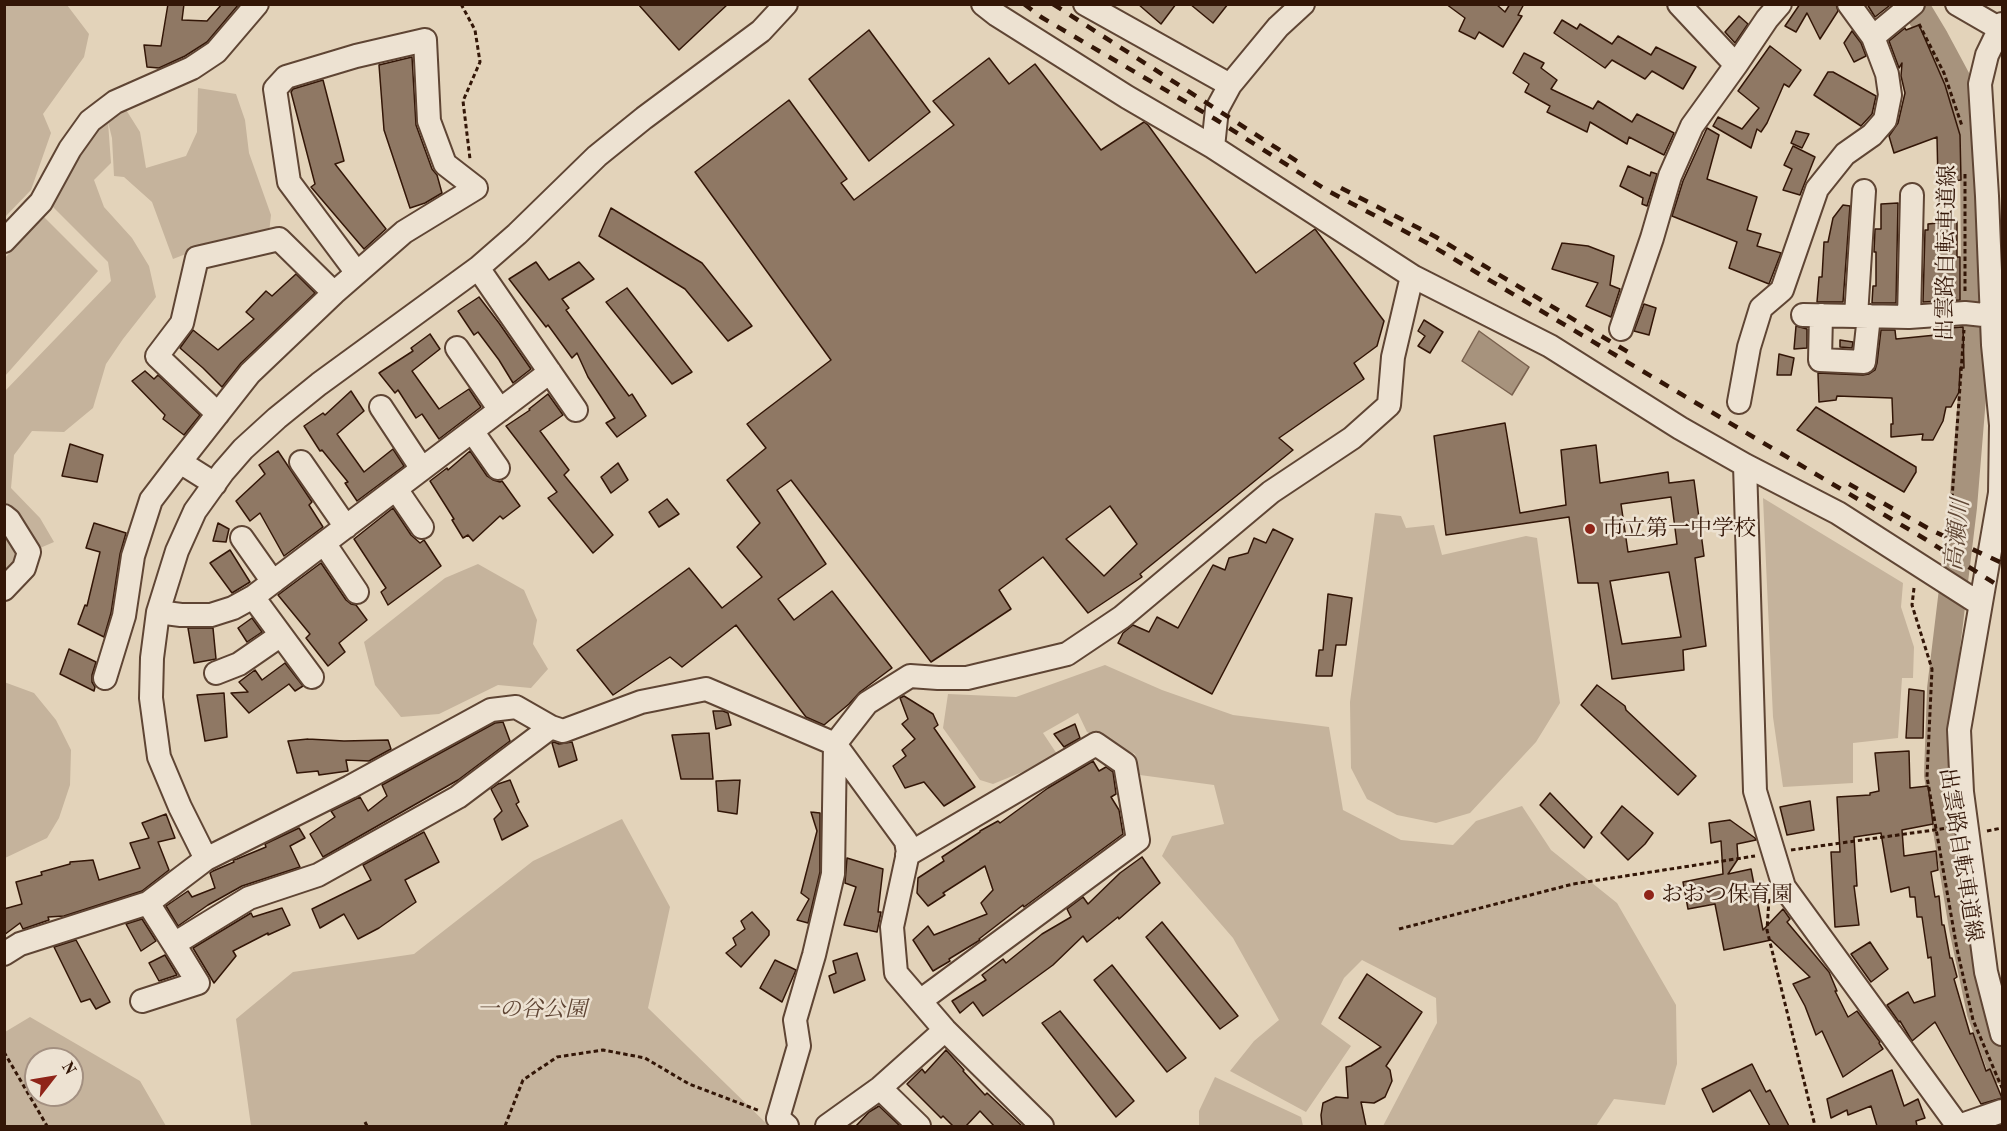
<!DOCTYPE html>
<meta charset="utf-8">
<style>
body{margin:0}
#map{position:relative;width:2007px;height:1131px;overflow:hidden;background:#e3d3ba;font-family:"Old Standard TT",serif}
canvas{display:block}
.frame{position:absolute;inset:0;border:6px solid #331607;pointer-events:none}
.north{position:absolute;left:24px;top:1047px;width:60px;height:60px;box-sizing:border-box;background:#ede2d2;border:2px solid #a39081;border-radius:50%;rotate:59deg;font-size:16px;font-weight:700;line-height:24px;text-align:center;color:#331607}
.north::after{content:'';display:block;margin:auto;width:21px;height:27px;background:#8f2418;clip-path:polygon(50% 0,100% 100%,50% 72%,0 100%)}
</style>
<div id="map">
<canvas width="2007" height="1131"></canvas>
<div class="frame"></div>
<div class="north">N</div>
</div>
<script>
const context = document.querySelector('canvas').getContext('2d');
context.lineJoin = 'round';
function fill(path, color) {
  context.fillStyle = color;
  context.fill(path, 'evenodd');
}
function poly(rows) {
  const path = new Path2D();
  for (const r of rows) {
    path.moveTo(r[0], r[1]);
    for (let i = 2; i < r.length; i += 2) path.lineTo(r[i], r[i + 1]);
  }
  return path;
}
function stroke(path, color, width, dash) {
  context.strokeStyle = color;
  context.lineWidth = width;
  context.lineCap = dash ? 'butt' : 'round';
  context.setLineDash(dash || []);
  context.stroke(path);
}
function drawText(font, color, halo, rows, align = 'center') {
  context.font = font + ' "Old Standard TT","Noto Serif JP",serif';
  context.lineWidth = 5;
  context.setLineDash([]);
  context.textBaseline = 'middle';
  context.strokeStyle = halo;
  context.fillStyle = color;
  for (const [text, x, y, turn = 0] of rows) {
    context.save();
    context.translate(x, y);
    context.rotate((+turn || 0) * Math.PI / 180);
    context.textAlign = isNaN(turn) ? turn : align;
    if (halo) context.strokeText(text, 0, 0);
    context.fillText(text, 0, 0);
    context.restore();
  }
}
fill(poly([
 [5,4,67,5,89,34,84,57,43,114,51,133,31,190,5,217],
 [198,88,236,94,245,120,249,153,271,215,269,233,196,250,173,259,152,202,124,177,114,176,112,138,108,122,111,163,94,180,104,207,132,238,149,266,156,297,123,339,106,364,93,408,64,432,32,431,14,455,11,488,40,518,54,542,40,548,14,516,5,508,4,392,111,281,108,262,48,202,90,139,108,116,123,105,140,132,146,168,186,156,197,132],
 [43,216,98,271,5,376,5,258],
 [1763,498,1903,583,1901,607,1914,647,1913,678,1902,678,1898,738,1853,743,1853,783,1783,787,1773,717],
 [1375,513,1401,516,1406,528,1434,525,1442,555,1526,536,1537,538,1560,703,1536,742,1470,813,1436,823,1397,815,1367,799,1351,768,1350,702],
 [4,531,17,546,16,564,4,575],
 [478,564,524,590,537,620,533,644,548,669,531,688,498,685,439,714,401,717,375,685,364,642,445,578],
 [1105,665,1162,690,1233,715,1329,727,1343,810,1401,840,1453,845,1476,821,1522,806,1551,850,1617,903,1676,1005,1677,1064,1665,1105,1614,1099,1596,1126,1383,1126,1437,1023,1436,998,1362,960,1344,978,1321,1024,1351,1046,1306,1112,1230,1071,1254,1041,1279,1020,1233,938,1162,856,1172,836,1224,824,1214,785,1140,775,1135,754,1087,732,1078,713,1043,733,1059,757,993,784,980,780,943,728,948,694,1016,697],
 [4,682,34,693,56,720,71,750,70,785,59,818,47,838,5,858],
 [622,819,670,907,648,1008,769,1126,251,1126,236,1019,293,972,414,954,533,861],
 [30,1017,140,1081,166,1126,5,1126,5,1032],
 [36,1059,72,1059,72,1095,36,1095],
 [1215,1077,1301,1117,1303,1126,1199,1126,1199,1111]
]), '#c5b39c');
const water = poly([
 [1479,331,1529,367,1512,395,1462,361,1479,331]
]);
fill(water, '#a7937d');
stroke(water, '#79614e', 1.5);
stroke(poly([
 [1914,4,1935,39,1957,80,1974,162,1975,267,1972,397,1963,507,1941,689,1938,775,1963,928,1981,1013,2002,1070]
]), '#a7937d', 28);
const building = poly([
 [168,4,184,4,182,20,207,21,222,4,239,4,207,42,185,56,159,68,147,67,144,45,161,46,168,4],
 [638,4,728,4,679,50,638,4],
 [1138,4,1176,4,1161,24,1138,4],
 [1190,4,1228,4,1213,23,1190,4],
 [1446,4,1496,4,1505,12,1510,4,1524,4,1518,15,1522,16,1503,47,1479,32,1475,39,1459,31,1465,18,1446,4],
 [1800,4,1836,4,1838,11,1820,39,1807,13,1796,32,1785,26,1800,4],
 [1867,4,1888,4,1889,6,1875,17,1867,4],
 [1739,16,1748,24,1735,43,1725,32,1739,16],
 [1562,20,1577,29,1580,24,1612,44,1618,36,1651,55,1656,47,1696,67,1683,89,1652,71,1645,79,1612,60,1605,68,1554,33,1562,20],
 [1919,25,1945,85,1960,135,1961,180,1938,183,1937,137,1894,153,1889,136,1898,123,1905,93,1901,76,1902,63,1899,68,1889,41,1905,28,1906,30,1919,25],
 [869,30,930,112,869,161,809,79,869,30],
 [1852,31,1861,43,1866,56,1854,62,1844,43,1852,31],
 [1770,46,1801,70,1789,87,1784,84,1767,123,1761,132,1757,129,1751,148,1713,126,1718,117,1742,129,1759,108,1738,91,1770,46],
 [1524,53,1544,63,1541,68,1557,80,1551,89,1593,109,1598,101,1632,122,1637,114,1674,133,1664,155,1629,137,1627,144,1590,122,1587,132,1547,112,1550,106,1525,92,1529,84,1513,73,1524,53],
 [412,57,416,125,432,169,437,175,442,193,425,203,410,208,384,130,379,65,412,57],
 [989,58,1009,84,1035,64,1101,150,1144,122,1148,125,1256,273,1315,229,1384,321,1377,346,1354,363,1364,379,1279,438,1293,450,1140,574,1142,577,1088,613,1043,557,999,590,1011,609,931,662,791,480,777,490,826,564,778,599,794,620,832,591,892,668,860,692,849,704,824,725,806,717,736,625,682,667,670,657,613,695,577,650,689,568,722,608,762,577,737,547,760,523,727,480,766,448,747,424,831,360,695,172,789,100,847,179,841,183,854,200,954,125,933,101,989,58],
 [1110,506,1137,544,1104,576,1066,539,1110,506],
 [1828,72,1833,72,1876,96,1872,114,1861,126,1814,95,1828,72],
 [323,80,344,161,335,164,386,229,364,249,311,187,315,184,291,92,293,89,323,80],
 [1707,128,1719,135,1707,179,1757,197,1747,230,1761,234,1757,246,1781,253,1769,284,1729,268,1737,242,1672,216,1683,181,1707,128],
 [1796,131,1809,134,1802,148,1791,143,1796,131],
 [1793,146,1815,157,1800,195,1783,190,1792,169,1784,165,1793,146],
 [1628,166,1650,176,1651,172,1657,174,1647,206,1642,204,1643,198,1620,186,1628,166],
 [1898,203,1896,303,1872,303,1873,286,1876,286,1876,252,1874,252,1875,229,1881,229,1881,204,1898,203],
 [1843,205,1850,206,1843,302,1817,302,1819,277,1822,277,1824,242,1828,242,1833,218,1843,205],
 [611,208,702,263,752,326,728,341,685,289,599,236,611,208],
 [1957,221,1957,257,1960,257,1960,300,1923,302,1925,230,1928,230,1928,224,1957,221],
 [1562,243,1588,246,1614,256,1610,285,1620,289,1611,317,1586,306,1598,283,1552,269,1562,243],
 [536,262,549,280,579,262,594,279,562,299,569,308,566,310,629,396,632,394,646,416,617,437,606,423,615,418,588,377,577,353,572,358,548,325,546,327,509,279,536,262],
 [296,274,315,293,241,363,222,387,203,368,180,348,193,330,218,350,254,319,246,312,266,291,272,296,296,274],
 [627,288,692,372,672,384,606,302,627,288],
 [479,297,499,323,531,369,513,383,499,360,478,332,474,335,458,311,479,297],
 [1644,304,1656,308,1649,335,1634,331,1644,304],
 [1424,320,1443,332,1430,353,1418,346,1425,336,1418,331,1424,320],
 [1796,326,1807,329,1807,348,1794,349,1796,326],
 [1963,327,1964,368,1960,368,1959,392,1951,407,1946,407,1943,421,1933,440,1922,440,1923,434,1891,437,1891,424,1893,424,1892,398,1837,396,1836,400,1819,402,1818,373,1863,375,1869,374,1875,370,1877,363,1881,330,1895,330,1896,339,1936,335,1936,329,1963,327],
 [430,334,440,349,412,371,439,409,469,389,481,407,439,439,422,414,416,418,398,390,395,393,379,373,413,351,411,348,430,334],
 [1840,340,1853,342,1852,348,1840,347,1840,340],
 [1779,354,1794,358,1791,375,1777,375,1779,354],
 [145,371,154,379,158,375,200,415,184,435,163,419,165,415,132,381,145,371],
 [351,391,364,411,337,434,364,472,393,449,404,466,357,501,345,483,348,482,322,450,320,451,304,426,323,413,325,415,351,391],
 [548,394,563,415,540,431,569,470,564,475,613,535,593,553,548,498,557,492,506,426,530,410,529,409,548,394],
 [1816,407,1916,467,1916,472,1904,492,1797,430,1816,407],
 [1505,423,1520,513,1566,505,1561,450,1596,445,1600,483,1668,472,1669,483,1694,480,1704,556,1695,558,1706,646,1683,650,1684,670,1612,679,1598,583,1578,583,1569,517,1446,535,1434,436,1505,423],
 [1671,497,1677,544,1628,552,1621,504,1671,497],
 [1669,572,1681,637,1622,644,1610,581,1669,572],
 [70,444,103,455,97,482,62,476,70,444],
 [278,451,312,502,309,505,323,527,284,556,260,513,250,521,236,501,265,474,259,465,278,451],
 [470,451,487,476,493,480,500,482,502,481,520,506,503,519,500,516,473,541,468,535,463,538,452,520,454,519,430,481,447,468,448,470,470,451],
 [618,463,628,480,611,493,601,477,618,463],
 [667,499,679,514,659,527,649,512,667,499],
 [393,508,411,535,420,543,424,540,441,566,388,605,381,592,386,588,354,539,393,508],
 [94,523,126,533,120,554,111,613,104,637,78,624,85,605,87,606,100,552,86,548,94,523],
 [218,523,229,529,226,542,213,541,218,523],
 [1273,529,1293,539,1212,694,1118,643,1123,633,1133,625,1149,632,1157,617,1178,628,1213,565,1225,570,1229,558,1248,553,1254,538,1266,543,1273,529],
 [230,550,250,582,232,593,210,563,230,550],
 [321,563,346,600,351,604,356,605,367,620,339,643,345,652,328,666,306,638,310,634,278,595,321,563],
 [1328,594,1352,598,1346,645,1336,645,1332,676,1316,676,1319,650,1323,650,1328,594],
 [252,618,262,632,247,642,238,628,252,618],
 [188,628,213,628,216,659,194,663,188,628],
 [69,649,96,662,92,675,92,682,95,687,94,691,60,674,69,649],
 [285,663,303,686,295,691,289,684,249,713,231,693,248,692,239,682,255,670,262,680,285,663],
 [1597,685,1625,706,1626,710,1696,776,1678,795,1581,705,1597,685],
 [1909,689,1924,691,1923,738,1906,738,1909,689],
 [224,693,227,737,205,741,197,695,224,693],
 [904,696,933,714,938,725,934,728,975,787,944,806,924,782,905,788,893,766,906,756,902,750,915,739,902,724,908,719,900,698,904,696],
 [713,711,723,711,728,713,731,725,716,729,713,711],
 [503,722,510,741,458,780,323,857,310,834,335,817,331,811,360,797,368,811,387,796,382,785,495,723,503,722],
 [1075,724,1080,738,1064,747,1054,734,1075,724],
 [709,733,713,779,681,779,672,735,709,733],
 [308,739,344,741,388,740,391,749,369,761,346,760,348,771,319,775,318,771,297,773,288,741,308,739],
 [554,742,559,744,572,742,577,760,559,767,552,743,554,742],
 [1909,751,1910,788,1928,786,1933,824,1902,830,1904,856,1936,851,1938,870,1931,872,1935,897,1939,896,1942,925,1944,925,1950,958,1952,958,1957,977,1954,979,1970,1034,1973,1033,1986,1071,1990,1069,2002,1098,1981,1104,1935,1022,1912,1041,1900,1021,1899,1022,1887,1005,1908,992,1914,1003,1935,996,1931,957,1928,958,1922,917,1917,917,1915,897,1910,897,1909,887,1891,892,1881,833,1854,837,1857,886,1854,886,1859,925,1835,927,1831,852,1840,852,1837,797,1870,795,1870,793,1879,791,1875,753,1909,751],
 [1093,761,1099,771,1106,767,1113,772,1116,794,1111,797,1119,810,1123,834,1024,907,1023,905,979,939,980,940,949,959,950,961,933,971,913,940,928,926,934,935,987,914,981,903,993,890,985,866,943,893,945,895,928,906,917,893,918,878,944,861,942,857,980,832,980,831,998,821,1000,823,1048,788,1093,761],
 [510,780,519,802,516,804,528,826,502,840,494,819,502,811,491,789,498,784,510,780],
 [740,780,737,814,718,811,716,781,740,780],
 [1550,793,1592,837,1584,848,1540,805,1550,793],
 [1810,801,1814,830,1787,835,1780,807,1810,801],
 [1622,806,1653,833,1645,844,1628,860,1601,833,1622,806],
 [811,812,820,813,820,872,808,923,797,920,809,899,801,893,817,831,811,812],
 [166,814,175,838,158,842,169,870,142,891,64,916,48,917,49,920,23,929,20,923,4,935,4,909,22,904,16,882,42,875,41,872,70,864,70,862,93,860,99,880,140,868,130,843,149,838,142,823,166,814],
 [1730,820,1755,838,1756,840,1737,844,1738,859,1728,874,1751,869,1763,930,1783,909,1790,919,1787,922,1829,972,1837,991,1835,991,1848,1017,1857,1011,1880,1042,1879,1043,1883,1049,1843,1077,1822,1031,1816,1035,1805,1006,1793,984,1810,977,1771,940,1724,950,1715,904,1688,909,1683,882,1723,874,1721,841,1711,843,1709,823,1730,820],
 [299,828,305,838,290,846,300,867,242,886,208,905,178,926,166,906,188,891,192,897,215,888,210,873,213,871,234,862,233,860,237,859,266,847,265,844,299,828],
 [424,832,439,862,405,880,416,902,379,928,358,939,344,914,320,928,312,909,371,880,363,865,424,832],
 [1142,857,1160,883,1119,919,1118,917,1087,942,1083,936,1053,965,983,1016,973,1002,960,1013,952,1001,986,980,982,975,1003,959,1006,963,1042,934,1071,917,1067,909,1083,897,1088,904,1120,873,1142,857],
 [847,858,883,869,878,912,881,912,877,932,844,925,856,887,845,883,847,858],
 [282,908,290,925,268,935,268,933,233,951,236,956,214,983,193,948,251,913,253,917,282,908],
 [752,912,769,931,769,935,741,967,726,953,736,945,733,938,745,929,741,921,752,912],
 [142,919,156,941,141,951,126,924,142,919],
 [1162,922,1238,1016,1220,1029,1146,937,1162,922],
 [76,940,110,1002,96,1009,90,999,81,1002,54,947,76,940],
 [1870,942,1888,969,1871,982,1851,954,1870,942],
 [857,953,865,980,834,993,829,976,836,973,833,961,857,953],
 [165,955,177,975,159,981,149,963,165,955],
 [775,960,796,970,782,1002,760,988,775,960],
 [1112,965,1186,1058,1167,1072,1094,980,1112,965],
 [1367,974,1422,1012,1386,1066,1390,1070,1392,1081,1385,1097,1374,1103,1361,1102,1366,1126,1322,1126,1321,1115,1323,1103,1336,1097,1348,1098,1346,1067,1351,1066,1381,1047,1339,1018,1367,974],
 [1060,1011,1134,1101,1116,1117,1042,1023,1060,1011],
 [946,1050,964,1070,963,1071,985,1095,987,1093,1022,1126,994,1126,980,1111,966,1126,953,1126,943,1116,941,1118,907,1084,922,1069,925,1073,946,1050],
 [1752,1064,1766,1092,1770,1090,1789,1126,1770,1126,1750,1090,1713,1112,1702,1089,1752,1064],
 [1892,1070,1904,1106,1918,1099,1925,1118,1916,1121,1917,1126,1877,1126,1871,1106,1848,1115,1847,1110,1831,1118,1827,1099,1892,1070],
 [879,1106,900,1126,856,1126,869,1112,879,1106]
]);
fill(building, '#8f7864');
stroke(building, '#331607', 1.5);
const minor = poly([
 [983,4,997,15,1127,97,1213,147,1412,276,1550,346,1680,428,1745,465,1838,513,1980,604],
 [1085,4,1230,85],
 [1679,4,1736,65,1767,19,1780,4],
 [1849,4,1873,37,1913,4],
 [1957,4,2002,30],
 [2002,24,1987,55,1980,84,1987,196,1993,345,2001,425,2000,493,1959,730,1962,792,1986,972,2002,1034],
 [1213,147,1217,109,1230,85,1278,27,1303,4],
 [4,241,41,202,70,149,90,121,115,102,192,68,216,52,257,4],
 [478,268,576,410],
 [1803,315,1909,317,1965,313,1993,316],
 [1821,315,1820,360,1864,362,1869,316],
 [1856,316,1864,191],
 [1909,317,1912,195],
 [1621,329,1652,238,1670,176,1692,126,1736,65],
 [457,348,500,410],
 [1739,402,1749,347,1761,308,1782,290,1817,189,1845,154,1872,135,1885,120,1890,95,1887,74,1873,37],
 [381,407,422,469],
 [218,414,157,356,182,323,197,258,279,239,334,293],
 [472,431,498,468],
 [301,462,346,527],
 [1745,465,1755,791,1784,887,1958,1126],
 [215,484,180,462,250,373,334,293,357,273,404,232,476,188,445,164,429,121,425,40,356,56,286,77,275,89,289,182,357,273],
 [396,489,422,527],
 [4,516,9,520,29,552,24,568,4,589],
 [242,538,273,582],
 [324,543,357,592],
 [253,597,312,677],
 [158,612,181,615,211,615,233,608,253,597,550,372],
 [216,673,239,664,281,635],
 [105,678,124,616,133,556,151,500,180,462],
 [907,855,1096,744,1125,764,1138,840,920,1001],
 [206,859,180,807,159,757,151,698,152,658,158,612,177,551,195,511,223,472,243,449,277,418,319,384,478,268,517,234,597,156,644,118,761,31,786,4],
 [148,903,174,944,249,898,318,875,458,797,551,727],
 [4,954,20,944,148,903,206,859,350,787,491,710,516,707,551,727,563,731,641,702,706,689,835,744,906,841,908,853,892,927,896,973,945,1030,1042,1126],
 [142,1001,198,983,174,944],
 [880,1088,919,1126],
 [787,1126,778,1118,799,1046,795,1020,814,955,833,874,835,744,867,703,910,676,938,678,967,678,1067,654,1122,617,1271,492,1352,438,1389,405,1393,357,1412,276],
 [827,1126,880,1088,945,1030],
 [1959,1126,2002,1111]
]);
stroke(minor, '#5f4534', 26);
stroke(poly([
 [461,4,475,30,480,62,463,101,470,159],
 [1919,24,1944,73,1962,126],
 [1965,174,1965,293],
 [1951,513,1964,330],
 [1914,588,1912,605,1932,669,1927,777,1957,949,1973,1020,2002,1088],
 [1987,831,2002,828],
 [1791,850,1948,828],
 [1769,899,1767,930,1815,1126],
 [1399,929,1573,884,1755,856],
 [4,1052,47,1126],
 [365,1122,367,1126],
 [505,1126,523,1080,557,1057,603,1050,645,1058,689,1084,760,1111]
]), '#331607', 3, [4.5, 3]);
stroke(minor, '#ede2d2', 22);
stroke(poly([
 [1024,4,1041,17,1215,119,1328,191,1427,243,1925,539,2002,588],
 [1053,4,1303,165],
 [1341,188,1436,237,1628,352],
 [1849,484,1933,531,2002,563]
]), '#331607', 4.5, [10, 10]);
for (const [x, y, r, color] of [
 [1590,529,6,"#8f2418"],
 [1649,895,6,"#8f2418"]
]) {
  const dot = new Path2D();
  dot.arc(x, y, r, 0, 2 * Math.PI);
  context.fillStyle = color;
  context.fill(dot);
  stroke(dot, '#ede2d2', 2);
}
drawText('22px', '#331607', '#ede2d2', [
 ["出雲路自転車道線",1947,253,-89],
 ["出雲路自転車道線",1960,855,81]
]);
drawText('22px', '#331607', '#ede2d2', [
 ["市立第一中学校",1602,529],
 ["おおつ保育園",1661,895]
], 'left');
drawText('italic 22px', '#5f4534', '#ede2d2', [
 ["一の谷公園",532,1010]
]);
drawText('italic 24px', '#614836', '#ede2d2', [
 ["高瀬川",1958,535,-84]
]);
</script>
